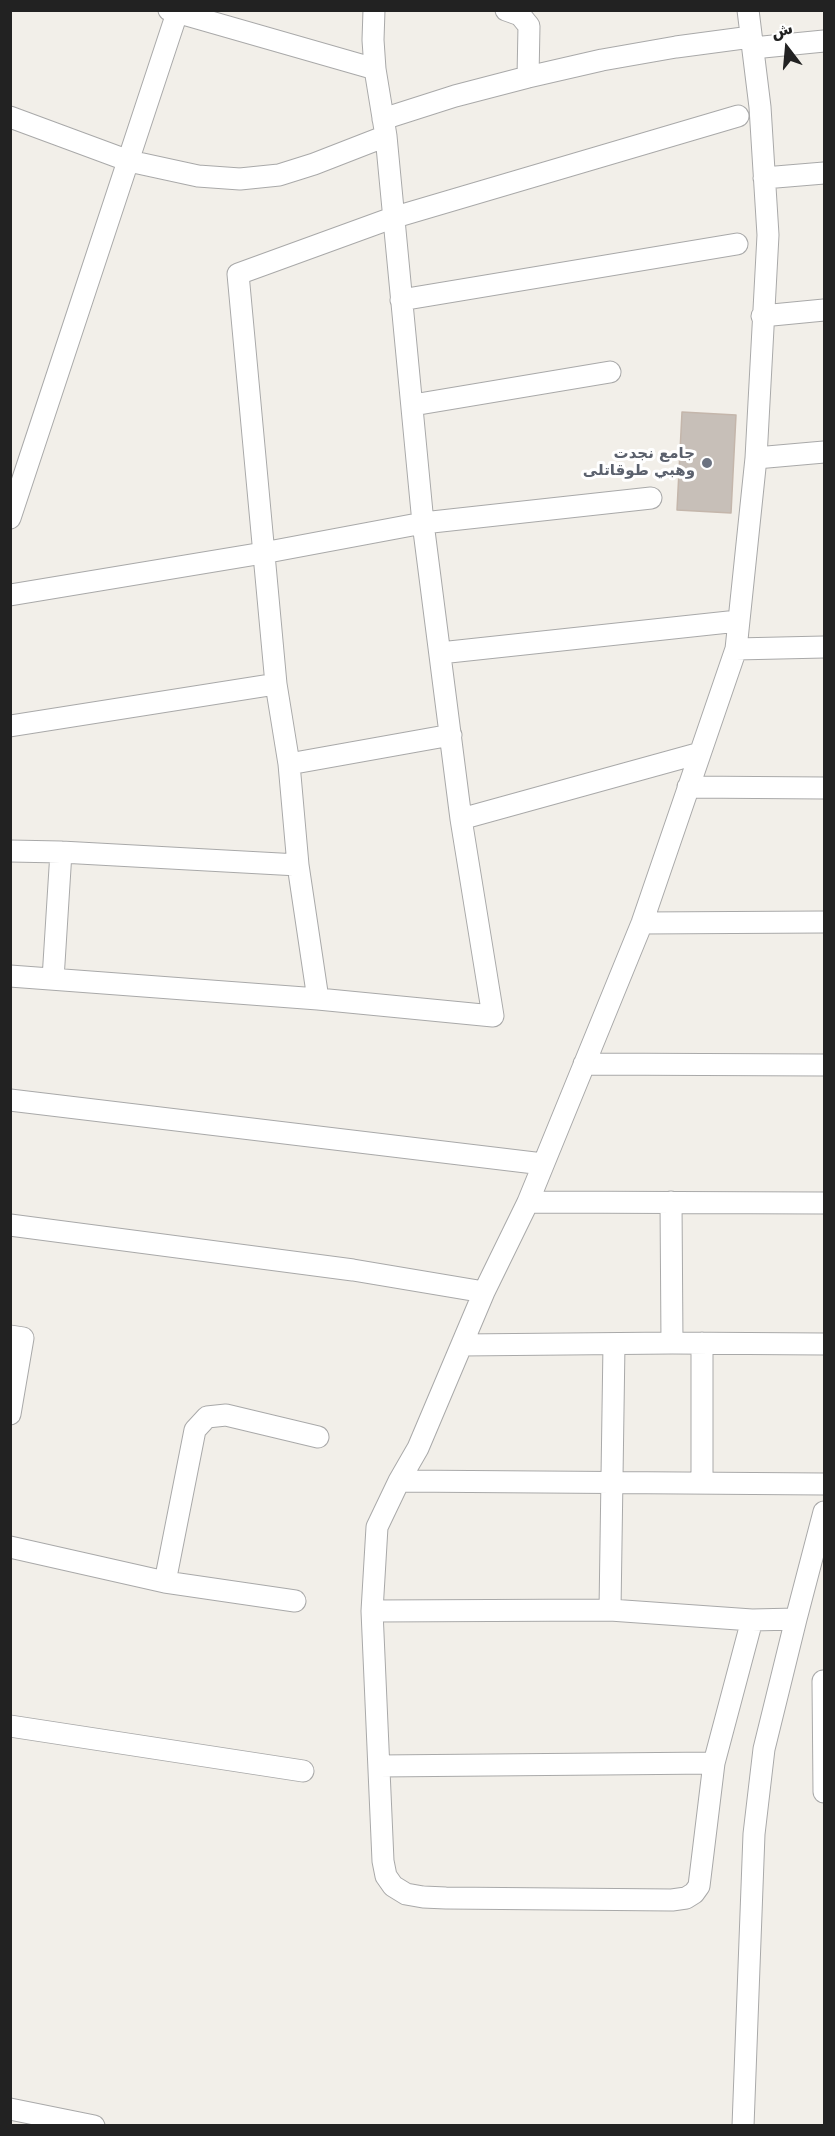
<!DOCTYPE html>
<meta charset="utf-8">
<style>
body{margin:0}
#map{position:relative;width:835px;height:2136px;overflow:hidden;background:#f2efe9;font-family:"DejaVu Sans","Noto Naskh Arabic",sans-serif}
canvas{display:block}
.frame{position:absolute;inset:0;border:12px solid #222;pointer-events:none}
.north{position:absolute;left:757px;top:18px;width:60px;height:60px;-webkit-text-stroke:4px #fff;paint-order:stroke;rotate:344deg;font-size:16px;font-weight:700;line-height:24px;text-align:center;color:#222}
.north::after{content:'';display:block;margin:auto;width:21px;height:27px;background:#222;clip-path:polygon(50% 0,100% 100%,50% 72%,0 100%)}
</style>
<div id="map">
<canvas width="835" height="2136"></canvas>
<div class="frame"></div>
<div class="north">ش</div>
</div>
<script>
const context = document.querySelector('canvas').getContext('2d');
context.lineJoin = 'round';
function fill(path, color) {
  context.fillStyle = color;
  context.fill(path, 'evenodd');
}
function poly(rows) {
  const path = new Path2D();
  for (const r of rows) {
    path.moveTo(r[0], r[1]);
    for (let i = 2; i < r.length; i += 2) path.lineTo(r[i], r[i + 1]);
  }
  return path;
}
function stroke(path, color, width, dash) {
  context.strokeStyle = color;
  context.lineWidth = width;
  context.lineCap = dash ? 'butt' : 'round';
  context.setLineDash(dash || []);
  context.stroke(path);
}
function drawText(font, color, halo, rows, align = 'center') {
  context.font = font + ' "DejaVu Sans","Noto Naskh Arabic",sans-serif';
  context.lineWidth = 6;
  context.setLineDash([]);
  context.textBaseline = 'middle';
  context.strokeStyle = halo;
  context.fillStyle = color;
  for (const [text, x, y, turn = 0] of rows) {
    context.save();
    context.translate(x, y);
    context.rotate((+turn || 0) * Math.PI / 180);
    context.textAlign = isNaN(turn) ? turn : align;
    if (halo) context.strokeText(text, 0, 0);
    context.fillText(text, 0, 0);
    context.restore();
  }
}
const building = poly([
 [682,412,736,415,731,513,677,510,682,412]
]);
fill(building, '#c7bfb8');
stroke(building, '#c4b6ab', 1.5);
const street = poly([
 [169,10,375,69],
 [506,10,520,15,529,26,528,77],
 [748,10,760,107,768,235,756,458,736,649,642,923,528,1202,484,1292,418,1448,399,1481,377,1527,372,1611,383,1861,386,1876,393,1886,406,1894,423,1897,446,1898,672,1900,686,1898,694,1893,699,1886,714,1763,752,1620],
 [753,48,824,41],
 [10,117,129,161,198,176,240,179,279,175,314,164,386,136],
 [383,119,455,96,528,77,602,60,676,47,751,37],
 [764,178,824,173],
 [401,300,737,244],
 [762,316,824,310],
 [413,405,610,372],
 [756,458,824,452],
 [10,518,177,13],
 [10,595,263,553,423,523,651,498],
 [736,649,824,647],
 [440,653,738,621],
 [10,726,276,684],
 [289,764,451,735],
 [688,787,824,788],
 [461,819,700,753],
 [10,851,61,852,298,865],
 [642,923,824,922],
 [10,976,318,999,493,1016,461,819,423,523,386,136,375,69,373,40,374,10],
 [53,979,61,852],
 [318,999,298,865,289,764,276,684,238,274,392,218,738,116],
 [584,1064,824,1065],
 [10,1100,543,1164],
 [528,1202,824,1203],
 [671,1202,672,1343],
 [10,1225,353,1270,484,1292],
 [10,1336,23,1338,10,1414],
 [462,1345,672,1343,824,1344],
 [399,1481,824,1484],
 [702,1483,702,1343],
 [10,1547,165,1582,295,1601],
 [165,1582,195,1430,207,1417,226,1415,318,1437],
 [610,1610,614,1344],
 [372,1611,610,1610,752,1620,796,1619],
 [823,1681,824,1792],
 [10,1726,303,1771],
 [379,1766,714,1763],
 [10,2109,94,2126],
 [743,2126,754,1834,764,1749,796,1619,824,1512]
]);
stroke(street, '#a9a9a9', 23);
stroke(street, '#fff', 21);
for (const [x, y, r, color] of [
 [707,463,6,"#6b7280"]
]) {
  const dot = new Path2D();
  dot.arc(x, y, r, 0, 2 * Math.PI);
  context.fillStyle = color;
  context.fill(dot);
  stroke(dot, '#fff', 2);
}
drawText('bold 15px', '#5b616d', '#fff', [
 ["جامع نجدت",695,454],
 ["وهبي طوقاتلى",695,471]
], 'right');
</script>
